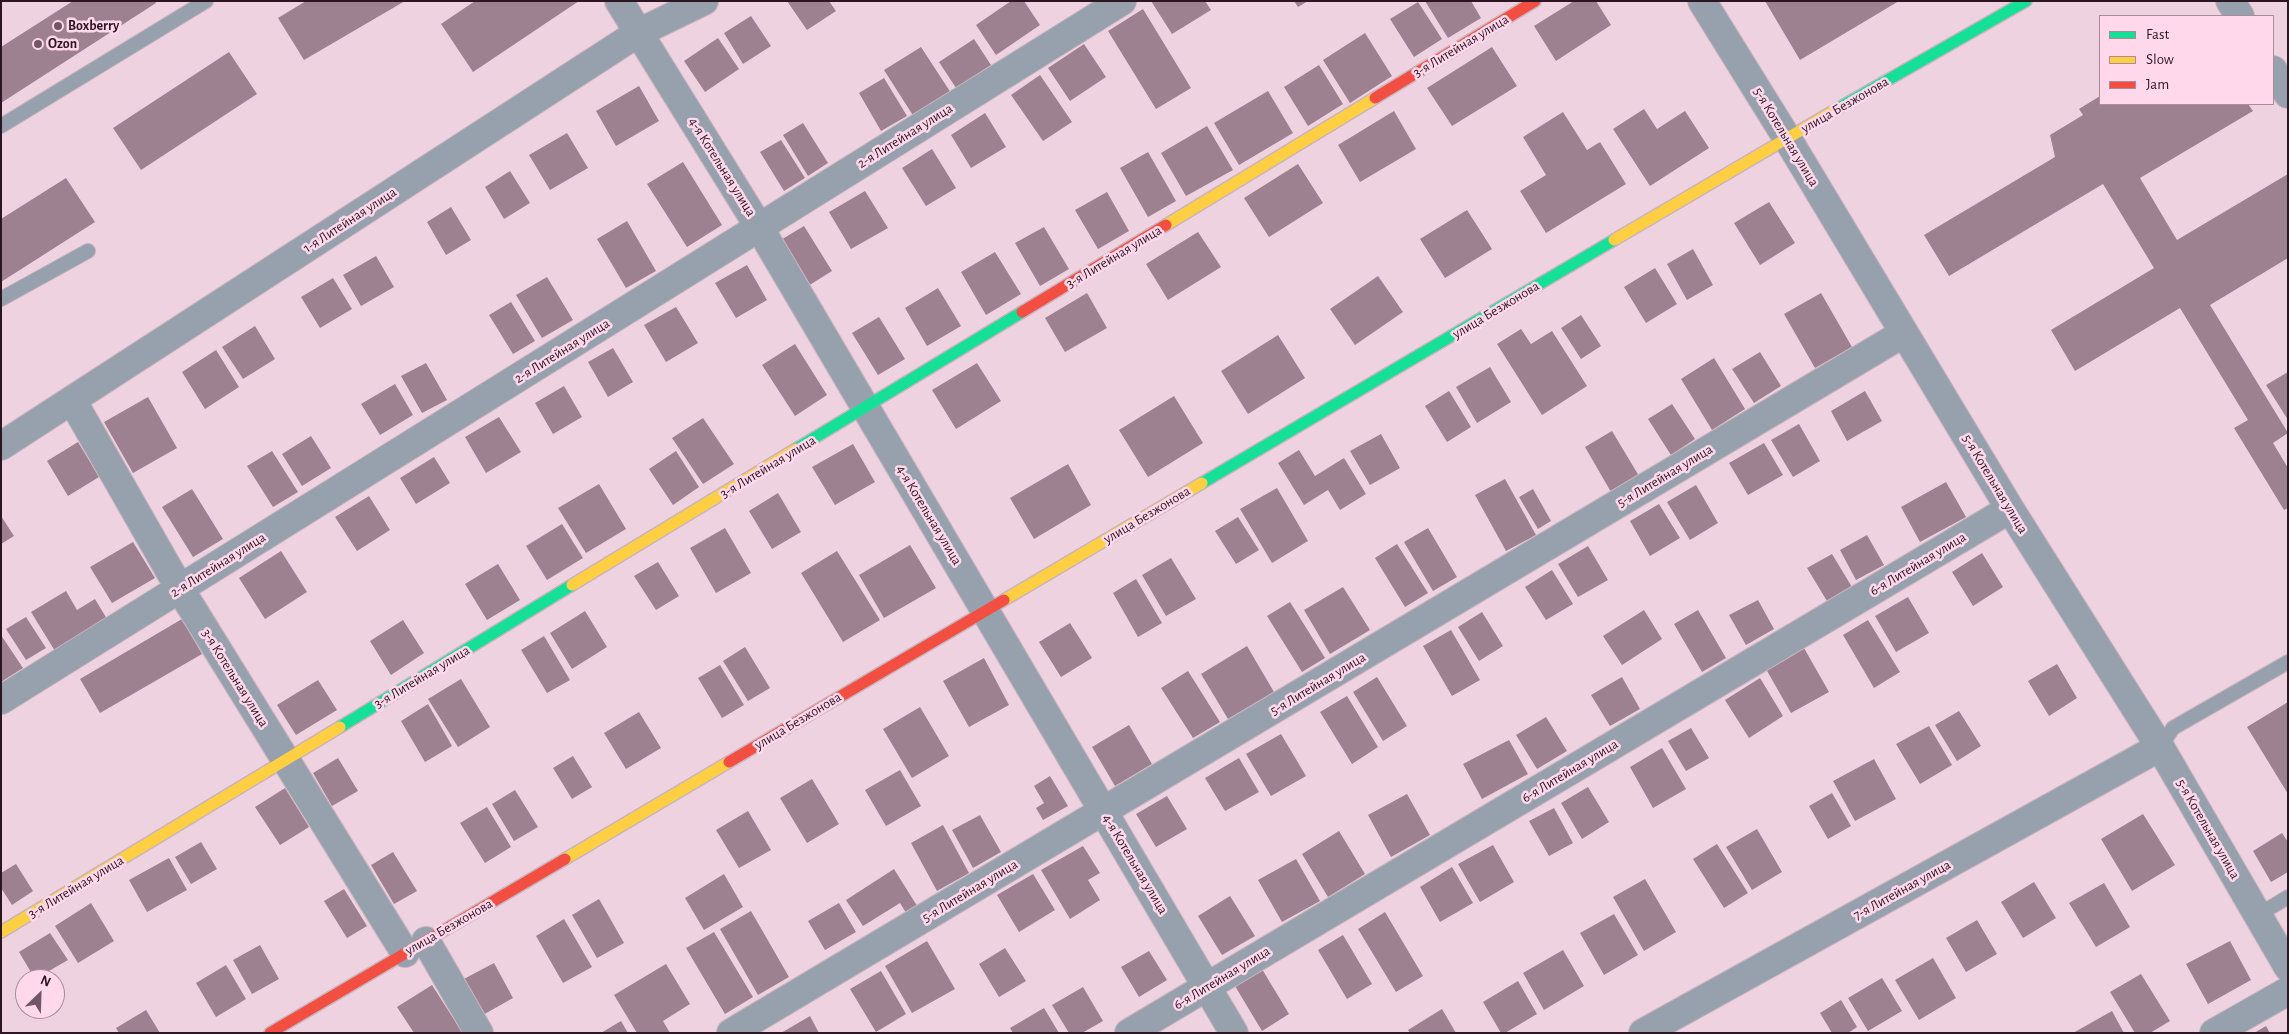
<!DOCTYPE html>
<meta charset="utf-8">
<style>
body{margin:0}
#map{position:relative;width:2289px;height:1034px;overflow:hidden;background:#eed2e0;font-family:"Alegreya Sans",sans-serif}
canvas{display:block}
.frame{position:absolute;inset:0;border:2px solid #2b1621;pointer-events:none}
.legend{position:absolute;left:2099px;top:15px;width:175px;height:90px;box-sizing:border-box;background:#ffd9eb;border:1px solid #aa8b9a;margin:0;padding:6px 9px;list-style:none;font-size:15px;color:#2b1621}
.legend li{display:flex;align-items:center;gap:10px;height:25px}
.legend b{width:25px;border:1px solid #aa8b9a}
.north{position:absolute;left:15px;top:969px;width:50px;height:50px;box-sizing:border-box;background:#ffd9eb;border:1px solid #aa8b9a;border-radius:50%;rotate:24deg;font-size:14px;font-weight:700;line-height:20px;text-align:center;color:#2b1621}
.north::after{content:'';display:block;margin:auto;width:18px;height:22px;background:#6f5864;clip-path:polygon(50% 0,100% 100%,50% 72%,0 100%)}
</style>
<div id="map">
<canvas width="2289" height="1034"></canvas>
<div class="frame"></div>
<ul class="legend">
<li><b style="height:6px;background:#16e098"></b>Fast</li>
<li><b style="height:6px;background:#ffcf43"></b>Slow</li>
<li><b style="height:6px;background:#f24e42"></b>Jam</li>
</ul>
<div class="north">N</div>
</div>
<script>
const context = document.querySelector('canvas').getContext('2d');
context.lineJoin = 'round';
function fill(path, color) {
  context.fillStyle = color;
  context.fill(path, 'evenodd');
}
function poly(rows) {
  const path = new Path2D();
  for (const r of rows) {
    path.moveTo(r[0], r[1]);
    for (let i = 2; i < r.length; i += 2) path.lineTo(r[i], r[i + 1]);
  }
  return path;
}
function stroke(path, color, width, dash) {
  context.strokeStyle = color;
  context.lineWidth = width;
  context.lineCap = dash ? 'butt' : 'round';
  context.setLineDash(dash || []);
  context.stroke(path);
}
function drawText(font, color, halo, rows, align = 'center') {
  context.font = font + ' "Alegreya Sans",sans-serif';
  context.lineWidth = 5;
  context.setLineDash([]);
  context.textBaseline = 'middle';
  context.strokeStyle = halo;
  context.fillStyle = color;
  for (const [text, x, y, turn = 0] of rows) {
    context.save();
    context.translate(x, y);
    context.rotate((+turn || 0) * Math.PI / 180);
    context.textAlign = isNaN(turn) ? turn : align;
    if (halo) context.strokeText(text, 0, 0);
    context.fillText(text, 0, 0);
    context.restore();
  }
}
fill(poly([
 [73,1,155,1,156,3,1,103,1,47],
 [306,1,405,1,304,60,278,18],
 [475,1,579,1,473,72,441,24],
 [787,1,829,1,836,11,807,30],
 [1011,1,1024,1,1040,25,996,55,976,25],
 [1151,1,1205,1,1211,10,1172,34],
 [1294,1,1308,1,1298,7],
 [1425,1,1471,1,1481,18,1448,38],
 [1574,1,1596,1,1611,25,1556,61,1534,26],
 [1765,1,1899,1,1800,60],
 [1418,2,1442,39,1414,57,1390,19],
 [1143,9,1191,88,1156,109,1108,31],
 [751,16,771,46,743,64,724,33],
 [1365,33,1392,76,1350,103,1323,60],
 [718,38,739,69,705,92,684,61],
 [974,39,991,65,956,88,939,62],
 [1084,44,1106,77,1070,101,1048,68],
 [921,47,951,93,914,117,884,70],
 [1492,47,1517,86,1452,126,1427,88],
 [229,52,257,94,141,170,113,128],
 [1319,65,1343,104,1308,126,1284,87],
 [1040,75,1072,122,1043,141,1011,95],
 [884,78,907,116,881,131,859,93],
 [639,86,659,121,616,146,596,111],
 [1268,91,1293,133,1239,165,1214,123],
 [2100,96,2100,104,2248,104,2253,111,2140,178,2177,240,2288,174,2288,258,2210,305,2288,433,2273,443,2288,468,2288,508,2284,510,2234,428,2248,420,2180,308,2075,371,2051,330,2154,268,2103,184,1949,276,1924,235,2055,157,2050,135,2083,115,2079,109],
 [1644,109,1657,129,1685,111,1709,148,1650,186,1613,129],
 [1394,111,1416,149,1360,182,1338,145],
 [1563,112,1587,150,1600,142,1626,184,1546,233,1520,191,1546,175,1523,137],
 [985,113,1006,147,971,168,951,135],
 [803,123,828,163,808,176,783,135],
 [1207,126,1233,170,1186,196,1161,153],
 [567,133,588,168,550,190,529,155],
 [781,140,805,178,784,191,760,152],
 [932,149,956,188,926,206,902,168],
 [1148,152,1176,201,1148,217,1120,168],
 [683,162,722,225,687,247,647,184],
 [1298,164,1323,203,1269,237,1244,198],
 [510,171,530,203,504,219,485,187],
 [66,178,95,222,1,282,1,219],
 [865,191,888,228,851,249,829,212],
 [1107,192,1129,231,1098,249,1075,210],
 [1769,202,1795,243,1760,265,1734,223],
 [451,207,471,240,446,255,427,222],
 [1467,210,1492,249,1445,278,1420,239],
 [627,221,656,271,626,288,597,239],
 [804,226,832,271,808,286,779,241],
 [1044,227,1069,269,1040,286,1015,243],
 [1198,232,1221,267,1168,300,1146,264],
 [1693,249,1713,285,1687,300,1667,264],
 [995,252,1021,294,986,315,961,272],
 [376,256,394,287,361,306,343,275],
 [747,265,767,300,736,318,715,283],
 [1655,268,1677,304,1646,323,1624,287],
 [1378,276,1403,312,1355,345,1330,309],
 [547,277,573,320,542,338,516,295],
 [333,278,352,309,320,328,301,297],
 [938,288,961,326,927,346,905,308],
 [1087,293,1107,328,1065,352,1045,318],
 [1821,293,1852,347,1815,368,1784,314],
 [511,302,535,341,513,354,489,315],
 [676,307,698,343,666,362,644,325],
 [1581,315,1601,346,1581,359,1561,328],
 [879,317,905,359,878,375,852,333],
 [255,326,275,359,243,379,222,347],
 [1521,329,1531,344,1552,331,1587,386,1542,415,1497,344],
 [1278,335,1305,378,1248,414,1221,371],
 [795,344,827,395,795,416,762,365],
 [613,348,633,382,608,397,588,362],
 [216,350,239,387,205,409,182,372],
 [1760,352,1781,386,1754,403,1732,369],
 [1714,358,1745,409,1712,430,1681,379],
 [426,363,447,400,422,413,401,376],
 [977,363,1001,401,956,429,932,390],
 [1490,367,1511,402,1477,423,1456,387],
 [2288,372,2288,420,2266,385],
 [395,384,413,415,380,435,361,404],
 [564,386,582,417,553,434,535,403],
 [1449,391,1471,427,1447,442,1425,406],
 [1865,391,1882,421,1847,441,1831,411],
 [1174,396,1203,443,1148,477,1119,430],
 [148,397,177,448,133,473,104,422],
 [1672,404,1695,439,1671,455,1648,419],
 [499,417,521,452,486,473,465,437],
 [703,418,734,464,703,484,672,438],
 [1799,424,1820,461,1793,477,1771,440],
 [1612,431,1639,476,1611,492,1585,447],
 [1381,434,1400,468,1370,485,1350,451],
 [311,436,331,468,302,486,282,454],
 [78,442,99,477,68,496,47,461],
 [1764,443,1783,475,1748,495,1729,463],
 [853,444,875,482,835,505,812,467],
 [1299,450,1315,476,1344,458,1366,494,1340,510,1328,490,1304,505,1278,463],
 [272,451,298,492,273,507,247,466],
 [676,451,699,487,673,505,649,469],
 [434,457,450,483,416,504,400,478],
 [1068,464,1091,505,1034,539,1010,498],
 [1505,479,1536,535,1506,551,1475,495],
 [1946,482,1966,517,1920,542,1901,507],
 [599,484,626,529,586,553,558,508],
 [1696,485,1718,523,1690,540,1667,502],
 [1277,488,1308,541,1272,563,1240,509],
 [192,489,223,539,193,557,162,507],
 [1533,489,1551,521,1538,529,1519,497],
 [778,493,801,532,772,549,749,511],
 [369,496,390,530,357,551,335,517],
 [1659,504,1680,538,1650,556,1630,521],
 [1,516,14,536,1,544],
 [1238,517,1259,550,1236,564,1215,531],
 [562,524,583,558,547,580,526,546],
 [725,528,751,573,716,593,690,548],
 [1428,528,1457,577,1433,591,1404,542],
 [1867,535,1884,565,1856,580,1840,550],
 [133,542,155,578,112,603,90,567],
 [1397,544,1428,593,1405,607,1375,558],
 [910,545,936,588,884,618,859,575],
 [1588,546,1608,580,1578,597,1558,564],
 [281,551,307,592,265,619,239,578],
 [837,551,880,620,843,642,801,573],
 [1982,553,2003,587,1973,606,1952,572],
 [1832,554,1855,592,1830,606,1807,568],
 [1171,558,1196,599,1166,616,1142,575],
 [658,562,679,596,656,610,634,576],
 [498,564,520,600,487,620,465,584],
 [1552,570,1573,604,1546,620,1525,587],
 [1136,579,1162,623,1138,637,1113,593],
 [1343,587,1370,630,1330,654,1304,610],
 [66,591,77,610,95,599,107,619,55,651,31,612],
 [1908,597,1929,633,1896,652,1875,616],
 [1758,600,1774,629,1746,645,1729,615],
 [1290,602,1325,658,1302,672,1267,616],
 [1644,610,1662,639,1622,665,1603,636],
 [1698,610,1726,658,1702,672,1674,624],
 [585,611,607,647,572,669,550,633],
 [1482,612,1503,646,1479,661,1458,627],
 [26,617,46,648,26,660,6,629],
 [182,619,202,654,100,713,80,679],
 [403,620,424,653,391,675,370,641],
 [1868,620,1900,672,1874,688,1843,635],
 [1070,623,1092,658,1061,677,1039,642],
 [1451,630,1480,680,1452,696,1423,646],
 [1,635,23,668,1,682],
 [544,636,570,680,547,693,521,650],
 [1247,646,1274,692,1228,719,1201,674],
 [745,647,770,688,748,701,723,661],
 [1804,648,1829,692,1791,713,1766,669],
 [984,658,1009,705,969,727,943,681],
 [2057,664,2077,698,2049,716,2028,681],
 [720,665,744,705,722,718,698,678],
 [1188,671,1220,722,1193,738,1161,688],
 [1377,677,1407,726,1383,741,1353,692],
 [1622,677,1640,709,1610,726,1591,695],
 [1760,678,1783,716,1749,738,1725,700],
 [461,679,490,727,458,747,428,699],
 [318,680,337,710,296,735,277,705],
 [1347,696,1378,747,1352,764,1320,712],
 [2288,702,2288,794,2247,727],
 [428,704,452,746,425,762,401,721],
 [920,707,949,756,912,778,883,729],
 [1959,711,1981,746,1957,761,1935,725],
 [639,712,661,748,626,769,604,733],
 [1546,717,1567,751,1537,769,1516,735],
 [1129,725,1152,764,1115,786,1092,747],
 [1929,726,1952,765,1920,784,1896,744],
 [1691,728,1709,758,1686,771,1668,741],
 [1281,734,1306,776,1271,796,1246,754],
 [1509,740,1528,774,1482,799,1463,764],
 [1662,748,1686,789,1653,808,1630,767],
 [573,756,592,787,572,799,553,768],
 [338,758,358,791,332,806,313,773],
 [1239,758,1259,792,1225,811,1205,778],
 [1874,759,1896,799,1855,821,1833,781],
 [900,770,921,806,886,826,865,790],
 [1050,776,1068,806,1043,820,1036,808,1044,803,1034,786],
 [812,779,839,824,807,843,780,798],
 [1588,787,1609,822,1582,839,1561,803],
 [285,788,309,827,280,845,255,807],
 [515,790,538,827,514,841,492,804],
 [1832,793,1851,826,1828,839,1809,806],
 [1407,794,1430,835,1391,857,1368,815],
 [1167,796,1187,829,1156,847,1136,814],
 [487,807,511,847,485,863,460,823],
 [1554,808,1573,843,1549,856,1529,821],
 [748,811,771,850,739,868,716,830],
 [2143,814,2175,865,2132,891,2101,839],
 [980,815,1001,852,973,868,952,830],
 [943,825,969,873,937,891,911,843],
 [1757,829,1782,872,1752,890,1726,847],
 [1339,831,1365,874,1328,897,1302,854],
 [2282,833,2288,842,2288,872,2271,882,2253,851],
 [201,842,217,869,191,884,175,857],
 [1717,844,1748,893,1724,908,1693,859],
 [1493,845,1514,882,1480,902,1458,864],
 [1083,846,1100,873,1088,880,1100,900,1070,919,1041,870],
 [393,852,417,891,394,904,371,865],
 [169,858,187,890,147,912,129,880],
 [1296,859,1320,901,1282,922,1258,880],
 [16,864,33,891,12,905,1,888,1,873],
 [1452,867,1473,903,1440,922,1420,887],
 [894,869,919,909,908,916,900,903,863,926,846,900],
 [724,874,743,907,704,930,685,898],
 [1033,874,1055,910,1019,932,997,895],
 [1645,879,1676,932,1644,951,1613,897],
 [2034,882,2056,918,2023,938,2001,902],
 [2104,883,2130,927,2096,947,2069,903],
 [344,889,367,926,347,938,324,901],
 [1230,896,1255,936,1222,955,1198,916],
 [599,899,624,943,597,958,572,915],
 [91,903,114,941,78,963,55,926],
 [839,903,856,932,825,950,808,921],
 [751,911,789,977,758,995,720,929],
 [1385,912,1423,976,1396,992,1358,929],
 [1614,914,1638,955,1604,975,1580,933],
 [564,919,592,967,563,983,536,936],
 [1977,920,1997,954,1966,972,1946,938],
 [714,932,753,997,725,1014,686,948],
 [50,933,68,960,35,979,19,952],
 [1343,935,1372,984,1347,999,1318,950],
 [927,941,955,989,912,1013,885,966],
 [2230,941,2251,980,2208,1004,2186,964],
 [260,945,279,979,252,994,233,960],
 [1005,948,1026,981,999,997,979,964],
 [1563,950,1584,986,1544,1010,1523,973],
 [1149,951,1167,980,1139,997,1121,967],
 [1933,958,1956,998,1919,1020,1895,980],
 [494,963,513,998,481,1016,462,980],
 [666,964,690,1004,663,1021,670,1033,637,1033,614,995],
 [226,965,246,999,216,1017,196,983],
 [1262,969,1289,1014,1262,1031,1235,986],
 [881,971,906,1014,876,1032,850,989],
 [2141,974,2170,1021,2150,1033,2135,1033,2110,992],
 [1882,978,1902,1011,1868,1031,1848,998],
 [1518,981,1537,1014,1505,1033,1501,1033,1483,1002],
 [432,985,462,1032,461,1033,414,1033,397,1007],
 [1083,987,1103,1021,1082,1033,1069,1033,1052,1005],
 [1841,1000,1857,1027,1848,1033,1832,1033,1820,1013],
 [1044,1008,1059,1033,1013,1033,1010,1028],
 [1442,1009,1456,1033,1410,1033,1408,1030],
 [146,1010,160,1033,119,1033,116,1028],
 [2112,1011,2124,1033,2073,1033],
 [810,1016,819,1033,781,1033],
 [621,1021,628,1033,601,1033],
 [2266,1026,2270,1033,2254,1033]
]), '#9e8191');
const lane = poly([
 [1,126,206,1],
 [1,299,88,251],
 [2160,747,2173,728,2288,662],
 [2258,915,2288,897]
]);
const street = poly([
 [619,1,759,227,1234,1033],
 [1702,1,1787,138,2010,509,2160,747,2288,967],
 [2230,1,2240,16],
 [2273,70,2288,94],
 [72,400,180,589,405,953],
 [1,446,638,33,704,1],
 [1,700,1122,1],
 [426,941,479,1033],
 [731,1033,1904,333],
 [1129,1033,2010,509],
 [1643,1033,2160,747],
 [2214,1033,2288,991]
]);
const fast = poly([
 [1837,109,2026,1],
 [796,449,1022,312],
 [1202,483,1614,240],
 [340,727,572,585]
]);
const slow = poly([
 [1166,225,1375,98],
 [1614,240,1837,109],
 [572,585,796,449],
 [1004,600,1202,483],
 [565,859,729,762],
 [1,932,340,727]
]);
const jam = poly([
 [1375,98,1535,1],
 [1022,312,1166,225],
 [729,762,1004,600],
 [270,1033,565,859]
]);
stroke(lane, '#c8b3be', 16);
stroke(street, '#c8b3be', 30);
stroke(fast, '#c8b3be', 14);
stroke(slow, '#c8b3be', 14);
stroke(jam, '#c8b3be', 14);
stroke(lane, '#96a1ad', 14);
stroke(street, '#96a1ad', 28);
stroke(fast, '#16e098', 11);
stroke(slow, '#ffcf43', 11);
stroke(jam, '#f24e42', 11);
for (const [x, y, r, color] of [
 [58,26,5,"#6f5864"],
 [38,44,5,"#6f5864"]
]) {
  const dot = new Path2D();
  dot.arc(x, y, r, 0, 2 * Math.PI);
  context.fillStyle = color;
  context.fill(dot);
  stroke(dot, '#ffd9eb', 2);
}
drawText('bold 14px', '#2b1621', '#ffd9eb', [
 ["Boxberry",68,26],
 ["Ozon",48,44]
], 'left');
drawText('14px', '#2b1621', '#ffd9eb', [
 ["3-я Литейная улица",1461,46,-31],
 ["улица Безжонова",1845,105,-30],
 ["2-я Литейная улица",905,136,-32],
 ["5-я Котельная улица",1786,137,59],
 ["4-я Котельная улица",722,167,58],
 ["1-я Литейная улица",350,220,-33],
 ["3-я Литейная улица",1114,257,-31],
 ["улица Безжонова",1496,310,-31],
 ["2-я Литейная улица",562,351,-32],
 ["3-я Литейная улица",768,467,-31],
 ["5-я Литейная улица",1665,476,-31],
 ["5-я Котельная улица",1995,484,59],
 ["4-я Котельная улица",929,515,59],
 ["улица Безжонова",1147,515,-31],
 ["6-я Литейная улица",1918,564,-31],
 ["2-я Литейная улица",218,565,-32],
 ["3-я Литейная улица",422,677,-31],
 ["3-я Котельная улица",235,678,58],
 ["5-я Литейная улица",1318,684,-31],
 ["улица Безжонова",798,721,-31],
 ["6-я Литейная улица",1570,771,-31],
 ["5-я Котельная улица",2208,829,60],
 ["4-я Котельная улица",1135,864,59],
 ["3-я Литейная улица",76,887,-31],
 ["7-я Литейная улица",1902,890,-29],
 ["5-я Литейная улица",970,891,-31],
 ["улица Безжонова",449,927,-30],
 ["6-я Литейная улица",1222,978,-31]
]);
</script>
